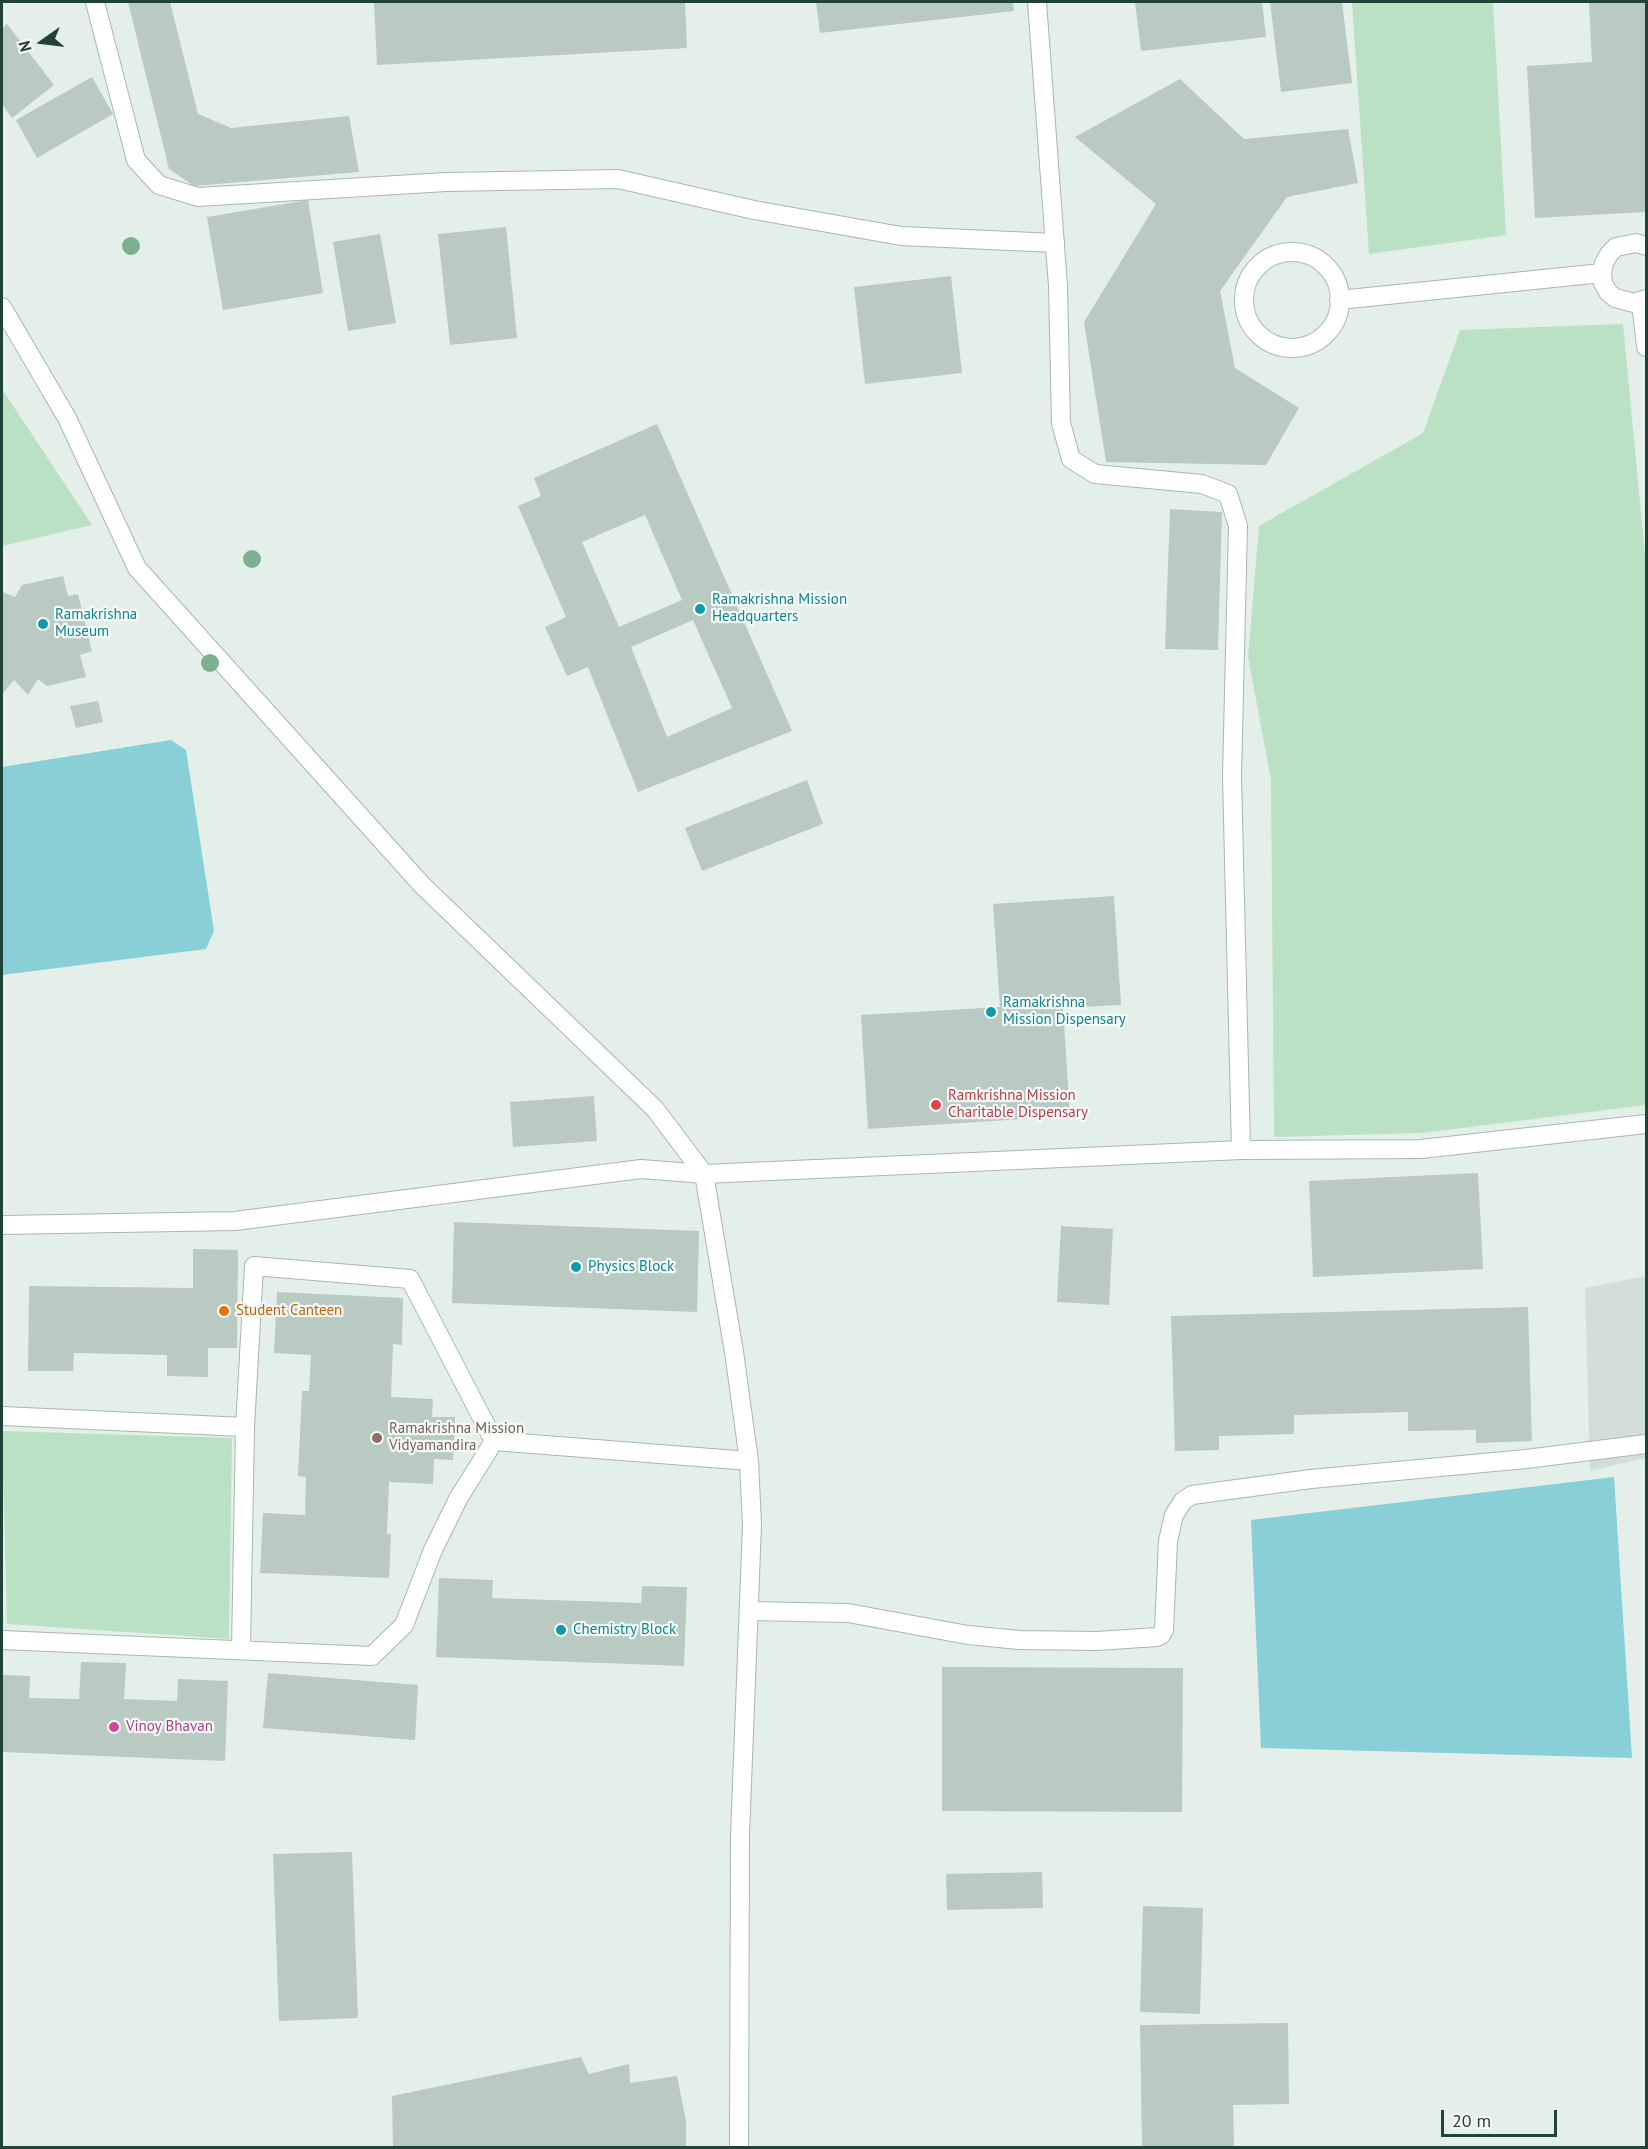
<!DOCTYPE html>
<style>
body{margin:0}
#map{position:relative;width:1648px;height:2149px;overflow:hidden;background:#e4efe9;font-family:"PT Sans",sans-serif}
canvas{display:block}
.frame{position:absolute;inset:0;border:3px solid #214238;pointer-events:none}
.north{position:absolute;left:12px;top:12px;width:60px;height:60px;-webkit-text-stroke:4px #f5fbf8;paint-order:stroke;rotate:256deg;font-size:16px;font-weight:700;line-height:24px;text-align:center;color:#214238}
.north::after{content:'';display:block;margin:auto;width:21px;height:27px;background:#214238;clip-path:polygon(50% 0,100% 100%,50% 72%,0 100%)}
.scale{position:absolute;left:1441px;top:2110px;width:116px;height:27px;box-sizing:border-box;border:3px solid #214238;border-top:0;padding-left:8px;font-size:18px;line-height:21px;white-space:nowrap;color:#214238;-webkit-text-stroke:4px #f5fbf8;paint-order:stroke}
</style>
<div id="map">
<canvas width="1648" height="2149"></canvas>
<div class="frame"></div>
<div class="north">N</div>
<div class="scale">20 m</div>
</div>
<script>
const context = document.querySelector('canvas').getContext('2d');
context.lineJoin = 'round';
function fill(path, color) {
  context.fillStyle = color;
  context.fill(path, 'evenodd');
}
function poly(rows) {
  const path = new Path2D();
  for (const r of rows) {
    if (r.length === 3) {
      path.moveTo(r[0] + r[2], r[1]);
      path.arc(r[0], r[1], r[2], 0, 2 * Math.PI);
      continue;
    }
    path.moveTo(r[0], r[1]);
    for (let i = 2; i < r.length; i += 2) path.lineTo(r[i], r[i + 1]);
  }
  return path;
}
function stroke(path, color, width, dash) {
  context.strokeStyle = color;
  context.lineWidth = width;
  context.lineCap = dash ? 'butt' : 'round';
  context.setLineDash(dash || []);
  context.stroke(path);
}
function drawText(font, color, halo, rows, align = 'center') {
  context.font = font + ' "PT Sans",sans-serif';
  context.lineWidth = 4.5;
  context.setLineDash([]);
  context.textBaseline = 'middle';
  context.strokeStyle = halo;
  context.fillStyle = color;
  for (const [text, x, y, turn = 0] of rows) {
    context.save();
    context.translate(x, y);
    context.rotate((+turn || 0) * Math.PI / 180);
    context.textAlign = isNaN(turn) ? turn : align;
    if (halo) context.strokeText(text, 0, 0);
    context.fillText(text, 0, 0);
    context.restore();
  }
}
fill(poly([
 [1646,1276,1646,1458,1590,1471,1585,1288]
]), '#d2dfd8');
fill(poly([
 [1352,2,1493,2,1506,235,1369,254],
 [1623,324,1646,565,1646,1105,1422,1133,1274,1137,1271,780,1248,657,1259,526,1423,433,1460,330],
 [2,389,92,525,2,546],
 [2,1431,232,1438,229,1639,7,1624]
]), '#bbe1c4');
fill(poly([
 [171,740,186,750,214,931,206,949,2,975,2,767],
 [1614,1477,1632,1758,1261,1748,1251,1520]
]), '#88cfd8');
fill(poly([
 [128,2,170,2,198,114,231,128,349,116,359,172,194,186,169,169],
 [374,2,685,2,687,48,377,65],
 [816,2,1013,2,1014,11,820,33],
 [1135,2,1262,2,1266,37,1141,51],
 [1270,2,1342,2,1352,83,1281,92],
 [1589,2,1646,2,1646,212,1535,218,1527,66,1592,62],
 [7,24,54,85,12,118,2,104,2,29],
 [92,77,113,114,37,158,16,120],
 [1180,79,1244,139,1348,129,1358,183,1287,197,1220,291,1235,368,1299,408,1266,465,1106,462,1084,322,1156,204,1075,137],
 [308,200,323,293,223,310,207,217],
 [506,227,517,338,450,345,438,234],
 [380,234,396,323,348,331,333,242],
 [951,276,962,373,865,384,854,287],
 [657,424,792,731,638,792,588,667,567,676,545,627,566,617,518,506,541,496,534,478],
 [645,515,682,600,619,627,582,542],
 [693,620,732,708,667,737,631,647],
 [1170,509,1222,512,1218,650,1165,649],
 [63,576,68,596,78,594,92,651,80,655,86,677,47,686,38,679,28,695,14,680,2,694,2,595,3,592,15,597,22,585],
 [98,701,103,722,76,728,70,706],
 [807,780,823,824,702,871,685,828],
 [1114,896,1121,1005,1063,1008,1070,1116,868,1129,861,1015,1000,1007,993,904],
 [594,1096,597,1141,513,1147,510,1102],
 [1478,1173,1483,1269,1313,1277,1309,1181],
 [454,1222,699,1231,697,1312,452,1303],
 [1061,1226,1113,1229,1109,1305,1057,1302],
 [193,1249,238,1250,237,1348,208,1348,208,1377,167,1376,167,1355,74,1353,73,1371,28,1371,29,1286,193,1288],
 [277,1292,403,1298,402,1345,393,1344,391,1397,433,1399,432,1417,455,1417,453,1460,434,1459,433,1484,389,1482,387,1534,391,1534,389,1578,260,1573,263,1513,305,1515,306,1477,298,1476,302,1391,309,1391,311,1355,274,1353],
 [1528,1307,1532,1441,1476,1443,1476,1430,1408,1431,1408,1412,1294,1415,1294,1434,1219,1436,1219,1450,1175,1451,1171,1316],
 [439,1578,493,1580,492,1598,641,1603,642,1586,687,1587,684,1666,436,1657],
 [81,1662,126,1663,124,1699,177,1701,178,1679,228,1681,225,1761,2,1752,2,1675,30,1676,29,1698,79,1699],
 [942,1667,1183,1668,1182,1812,942,1811],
 [268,1673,418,1685,415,1740,263,1728],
 [352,1852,358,2018,279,2021,273,1854],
 [1042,1872,1043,1908,947,1910,946,1874],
 [1143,1906,1203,1908,1200,2014,1140,2012],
 [1288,2023,1289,2104,1233,2105,1234,2148,1142,2148,1140,2025],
 [581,2057,589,2074,629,2064,630,2083,677,2076,686,2121,686,2148,393,2148,392,2096]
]), '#b9cac2');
const lane = poly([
 [95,2,136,160,159,185,198,197,446,182,618,179,754,210,901,236,1055,243],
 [1646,246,1636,243,1616,247,1609,254,1604,263,1602,273,1603,283,1608,292,1615,298,1634,303,1646,299],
 [1292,300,48],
 [1339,300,1602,273],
 [1641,302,1646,347],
 [2,307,67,418,137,568,422,885,655,1109,704,1174],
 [749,1611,848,1613,968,1635,1019,1640,1097,1641,1157,1637,1161,1635,1164,1630,1168,1541,1174,1515,1183,1501,1192,1495,1311,1479,1526,1459,1646,1444]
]);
const street = poly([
 [1037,2,1058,286,1061,423,1071,459,1095,474,1202,484,1228,494,1238,526,1232,776,1241,1150],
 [704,1174,734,1352,749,1461,752,1525,740,1835,739,2148],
 [2,1225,235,1221,641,1169,704,1174,1241,1150,1421,1149,1646,1124],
 [2,1416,245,1427,241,1650],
 [245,1427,254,1266,410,1279,494,1441],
 [2,1640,372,1656,404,1625,433,1550,458,1499,494,1441,749,1461]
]);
stroke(lane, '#a6b8b0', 20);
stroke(street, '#a6b8b0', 20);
stroke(lane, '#fff', 18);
stroke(street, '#fff', 18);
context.fillStyle = '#7cb08f';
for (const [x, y] of [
 [131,246],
 [252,559],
 [210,663]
]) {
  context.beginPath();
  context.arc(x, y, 9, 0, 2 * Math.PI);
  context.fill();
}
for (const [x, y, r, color] of [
 [700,609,6,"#0f9aa8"],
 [43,624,6,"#0f9aa8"],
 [991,1012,6,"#0f9aa8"],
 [936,1105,6,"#e0444e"],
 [576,1267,6,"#0f9aa8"],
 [224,1311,6,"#e8710a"],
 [377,1438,6,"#8d6e63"],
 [561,1630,6,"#0f9aa8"],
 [114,1727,6,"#d1479c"]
]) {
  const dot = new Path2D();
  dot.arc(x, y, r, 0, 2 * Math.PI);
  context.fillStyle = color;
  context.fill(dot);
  stroke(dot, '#f5fbf8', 2);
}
drawText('15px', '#0d838f', '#f5fbf8', [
 ["Ramakrishna Mission",712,600],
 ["Headquarters",712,617],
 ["Ramakrishna",55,615],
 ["Museum",55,632],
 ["Ramakrishna",1003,1003],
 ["Mission Dispensary",1003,1020],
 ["Physics Block",588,1267],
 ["Chemistry Block",573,1630]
], 'left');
drawText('15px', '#be3a42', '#f5fbf8', [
 ["Ramkrishna Mission",948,1096],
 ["Charitable Dispensary",948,1113]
], 'left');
drawText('15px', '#c56008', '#f5fbf8', [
 ["Student Canteen",236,1311]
], 'left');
drawText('15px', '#785e54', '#f5fbf8', [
 ["Ramakrishna Mission",389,1429],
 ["Vidyamandira",389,1446]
], 'left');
drawText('15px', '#b23c85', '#f5fbf8', [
 ["Vinoy Bhavan",126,1727]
], 'left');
</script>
